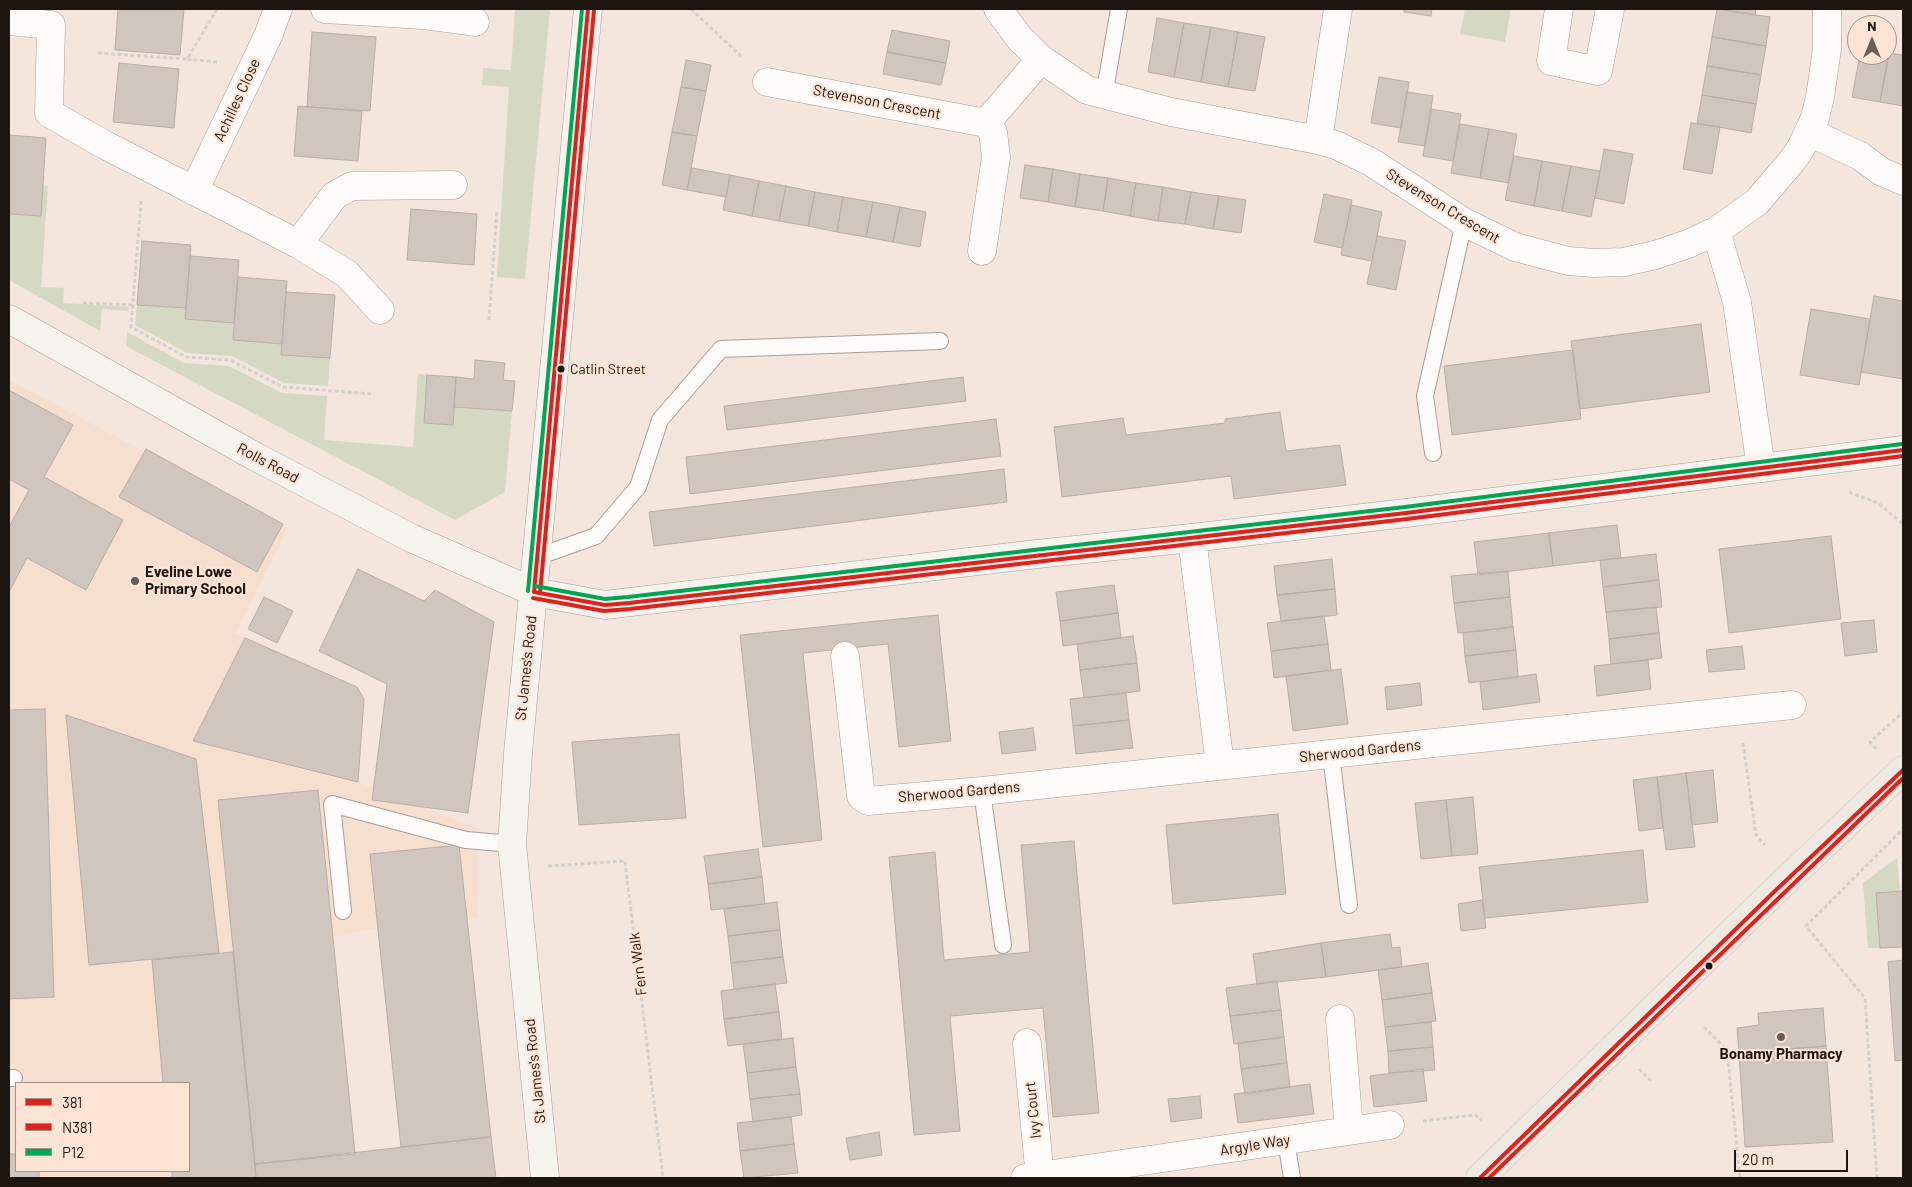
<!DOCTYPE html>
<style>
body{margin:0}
#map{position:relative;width:1912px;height:1187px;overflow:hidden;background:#f4e6dd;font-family:Barlow,sans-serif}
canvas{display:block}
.frame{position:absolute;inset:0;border:10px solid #1d1510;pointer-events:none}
.legend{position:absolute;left:15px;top:1082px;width:175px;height:90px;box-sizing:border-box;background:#fde4d4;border:1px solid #a39186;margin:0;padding:6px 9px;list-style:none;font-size:15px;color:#1d1510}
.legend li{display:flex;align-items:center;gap:10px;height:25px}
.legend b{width:25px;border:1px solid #a39186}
.north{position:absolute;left:1847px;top:15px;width:50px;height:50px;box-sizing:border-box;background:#fde4d4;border:1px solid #a39186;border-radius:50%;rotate:0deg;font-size:14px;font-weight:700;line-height:20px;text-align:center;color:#1d1510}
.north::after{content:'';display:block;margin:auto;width:18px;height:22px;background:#685e58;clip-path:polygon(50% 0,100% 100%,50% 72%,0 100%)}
.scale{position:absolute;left:1734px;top:1150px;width:114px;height:22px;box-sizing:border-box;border:2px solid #1d1510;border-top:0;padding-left:6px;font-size:15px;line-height:18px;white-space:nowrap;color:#1d1510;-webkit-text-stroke:4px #fde4d4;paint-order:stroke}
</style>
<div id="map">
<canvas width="1912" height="1187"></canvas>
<div class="frame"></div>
<ul class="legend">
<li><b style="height:6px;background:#dc241f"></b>381</li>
<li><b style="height:6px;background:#dc241f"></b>N381</li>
<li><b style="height:6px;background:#00a651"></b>P12</li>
</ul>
<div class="north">N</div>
<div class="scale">20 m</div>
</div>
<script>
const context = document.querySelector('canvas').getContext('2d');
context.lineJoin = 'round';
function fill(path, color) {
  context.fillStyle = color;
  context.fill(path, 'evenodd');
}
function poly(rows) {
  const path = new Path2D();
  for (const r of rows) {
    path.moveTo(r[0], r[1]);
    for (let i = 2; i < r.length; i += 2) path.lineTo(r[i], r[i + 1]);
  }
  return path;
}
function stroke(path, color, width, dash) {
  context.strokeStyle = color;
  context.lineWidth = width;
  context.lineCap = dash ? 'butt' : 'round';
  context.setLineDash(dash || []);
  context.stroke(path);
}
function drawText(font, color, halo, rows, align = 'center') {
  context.font = font + ' Barlow,sans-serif';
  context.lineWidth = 4;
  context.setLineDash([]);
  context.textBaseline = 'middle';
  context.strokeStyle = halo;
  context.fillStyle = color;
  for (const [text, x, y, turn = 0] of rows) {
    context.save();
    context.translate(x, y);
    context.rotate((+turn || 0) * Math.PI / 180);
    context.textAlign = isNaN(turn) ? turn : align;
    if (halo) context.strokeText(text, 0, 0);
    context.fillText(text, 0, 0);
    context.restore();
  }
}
fill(poly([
 [9,380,289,528,235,633,357,687,364,699,358,782,478,828,477,918,361,931,265,953,238,1167,240,1178,9,1178],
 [16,1083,189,1083,189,1171,16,1171]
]), '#f7dfd0');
fill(poly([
 [515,9,550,9,525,279,497,277,509,87,482,85,483,68,511,70],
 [1465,9,1511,9,1505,42,1460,34],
 [43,186,48,186,41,287,64,288,63,303,129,307,128,311,102,309,100,331,9,280,9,214,41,216],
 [137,305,186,308,185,319,234,323,233,340,282,344,282,355,330,358,328,386,284,383,232,356,187,353,135,325],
 [127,332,184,363,229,366,282,393,327,396,324,440,413,447,418,374,427,375,424,423,453,425,454,407,512,411,505,492,455,520,126,346],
 [1897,858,1900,892,1876,894,1880,948,1868,948,1863,883]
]), '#d5d8c3');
const building = poly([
 [118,9,184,9,180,55,115,50,118,9],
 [1404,9,1432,9,1431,16,1404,12,1404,9],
 [1717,9,1770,17,1766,46,1712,37,1717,9],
 [1719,9,1756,9,1755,15,1719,9],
 [1157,18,1184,23,1174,77,1148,72,1157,18],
 [1184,23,1211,27,1201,82,1174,77,1184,23],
 [1211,27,1238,32,1228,87,1201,82,1211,27],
 [892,30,950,41,946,63,887,52,892,30],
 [312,32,376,37,370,111,307,107,312,32],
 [1238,32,1265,37,1255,91,1228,87,1238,32],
 [1712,37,1766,46,1761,75,1707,66,1712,37],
 [887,52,946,63,941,85,883,74,887,52],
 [1887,52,1889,53,1880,102,1852,97,1860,55,1887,55,1887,52],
 [1889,53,1903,55,1903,106,1880,102,1889,53],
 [686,60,711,65,706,91,681,87,686,60],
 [119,63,179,69,174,128,113,122,119,63],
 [1707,66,1761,75,1756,104,1702,95,1707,66],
 [1379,77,1409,82,1401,128,1371,123,1379,77],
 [681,87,706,91,697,136,672,132,681,87],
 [1407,92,1433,96,1425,146,1398,142,1407,92],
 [1702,95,1756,104,1751,133,1697,123,1702,95],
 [298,106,362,111,358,161,294,156,298,106],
 [1431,109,1461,114,1453,161,1423,156,1431,109],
 [1691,123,1720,127,1712,174,1683,169,1691,123],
 [1460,124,1489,129,1480,178,1451,173,1460,124],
 [1489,129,1517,134,1508,183,1480,178,1489,129],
 [672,132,697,136,687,190,662,185,672,132],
 [9,135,46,138,41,216,9,214,9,135],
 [1604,149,1633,154,1624,204,1595,198,1604,149],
 [1514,156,1542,161,1534,206,1505,200,1514,156],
 [1542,161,1571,166,1562,211,1534,206,1542,161],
 [1025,165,1053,169,1048,202,1020,198,1025,165],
 [1571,166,1600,171,1591,217,1562,211,1571,166],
 [692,168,730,175,726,197,687,190,692,168],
 [1053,169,1080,174,1075,207,1048,202,1053,169],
 [1080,174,1108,178,1103,211,1075,207,1080,174],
 [730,175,759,181,752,216,723,210,730,175],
 [1108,178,1136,183,1130,216,1103,211,1108,178],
 [759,181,786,186,779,221,752,216,759,181],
 [1136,183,1163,187,1158,221,1130,216,1136,183],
 [786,186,815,192,808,226,779,221,786,186],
 [1163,187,1191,192,1185,224,1158,221,1163,187],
 [815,192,843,197,837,232,808,226,815,192],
 [1191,192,1219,196,1213,229,1185,224,1191,192],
 [1324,194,1352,200,1342,248,1314,242,1324,194],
 [1219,196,1246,200,1241,233,1213,229,1219,196],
 [843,197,873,202,866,237,837,232,843,197],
 [873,202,900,207,893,242,866,237,873,202],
 [1351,205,1382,212,1372,261,1341,255,1351,205],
 [900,207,926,212,920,247,893,242,900,207],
 [411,209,477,214,474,265,407,260,411,209],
 [1377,236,1406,241,1396,290,1367,284,1377,236],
 [142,241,191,245,186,308,137,305,142,241],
 [190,256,239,260,234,323,185,319,190,256],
 [238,277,287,281,282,344,233,340,238,277],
 [286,292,335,295,330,358,281,355,286,292],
 [1874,296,1903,301,1903,379,1861,372,1874,296],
 [1811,309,1870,319,1859,385,1800,375,1811,309],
 [1701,324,1710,392,1580,409,1571,341,1701,324],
 [1573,350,1581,419,1452,435,1444,366,1573,350],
 [475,360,505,363,503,380,515,381,512,411,454,407,456,377,474,379,475,360],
 [427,375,456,377,453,425,424,423,427,375],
 [963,377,966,401,727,430,724,406,963,377],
 [9,390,73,425,44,477,123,520,86,590,27,558,9,592,9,527,29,490,9,479,9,390],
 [1280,412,1286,451,1340,445,1346,485,1234,499,1231,476,1062,497,1054,427,1123,418,1126,435,1225,423,1225,419,1280,412],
 [996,419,1001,456,690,494,686,457,996,419],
 [146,449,283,524,257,572,119,497,146,449],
 [1004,469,1007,502,654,546,649,512,1004,469],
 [1617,525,1621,558,1553,566,1549,533,1617,525],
 [1549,533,1553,566,1478,575,1474,542,1549,533],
 [1831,536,1841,619,1729,633,1719,549,1831,536],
 [1656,554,1659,580,1603,587,1600,560,1656,554],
 [1332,559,1335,589,1277,595,1274,566,1332,559],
 [358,569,424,601,435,590,494,622,468,813,372,800,387,684,319,651,358,569],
 [1508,571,1510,597,1454,603,1451,576,1508,571],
 [1659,580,1662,607,1606,612,1603,587,1659,580],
 [1114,585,1118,613,1060,621,1056,592,1114,585],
 [1335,589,1337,615,1281,621,1277,595,1335,589],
 [264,597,293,611,277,643,248,629,264,597],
 [1510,597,1513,627,1458,633,1454,603,1510,597],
 [1656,607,1659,633,1609,639,1606,612,1656,607],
 [1118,613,1121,638,1063,646,1060,621,1118,613],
 [938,615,951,741,899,747,888,644,803,653,822,840,763,847,740,635,938,615],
 [1324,616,1328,644,1271,651,1267,623,1324,616],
 [1874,620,1877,652,1845,656,1841,623,1874,620],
 [1513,627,1516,650,1465,656,1463,633,1513,627],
 [1659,633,1662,658,1611,664,1609,639,1659,633],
 [1133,636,1137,663,1080,670,1077,644,1133,636],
 [245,638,357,687,364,699,358,782,193,741,245,638],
 [1328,644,1331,670,1274,678,1271,651,1328,644],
 [1742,646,1745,669,1709,672,1706,650,1742,646],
 [1516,650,1518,677,1469,683,1465,656,1516,650],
 [1648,660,1651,689,1597,696,1594,666,1648,660],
 [1137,663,1140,691,1084,698,1080,670,1137,663],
 [1341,669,1348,724,1293,731,1286,676,1341,669],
 [1536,674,1540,702,1483,710,1480,682,1536,674],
 [1420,683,1422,705,1387,710,1385,687,1420,683],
 [1126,693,1129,720,1073,726,1070,699,1126,693],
 [45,709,54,997,9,999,9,710,45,709],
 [66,715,196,759,219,953,89,965,66,715],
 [1129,720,1133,748,1076,754,1073,726,1129,720],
 [1033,728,1036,750,1002,754,999,732,1033,728],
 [679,734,686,818,579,825,572,742,679,734],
 [1713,770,1718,822,1692,825,1686,773,1713,770],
 [1686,773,1695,847,1666,850,1657,777,1686,773],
 [1657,777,1663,828,1639,831,1633,780,1657,777],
 [318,790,355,1154,255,1164,218,800,318,790],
 [1473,797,1478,854,1452,856,1446,800,1473,797],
 [1446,800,1452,856,1421,859,1415,803,1446,800],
 [1278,814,1286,894,1173,904,1166,825,1278,814],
 [1074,841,1099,1113,1053,1117,1043,1008,950,1016,960,1131,914,1135,889,857,935,852,944,960,1030,952,1021,845,1074,841],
 [459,845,491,1137,401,1147,370,854,459,845],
 [758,849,762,877,708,884,704,856,758,849],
 [1643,850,1648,902,1485,918,1479,867,1643,850],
 [762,877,765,904,711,910,708,884,762,877],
 [1903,891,1903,947,1880,948,1876,893,1903,891],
 [1482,900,1486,928,1461,931,1458,904,1482,900],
 [777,902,780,930,728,936,724,909,777,902],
 [780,930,783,957,731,963,728,936,780,930],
 [1390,934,1392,948,1400,947,1402,967,1326,977,1321,943,1390,934],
 [1321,943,1326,977,1257,984,1253,954,1321,943],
 [233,952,256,1178,172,1178,172,1171,189,1171,189,1083,163,1083,152,960,233,952],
 [783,957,787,983,734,989,731,963,783,957],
 [1903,960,1903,1060,1895,1061,1888,962,1903,960],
 [1428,963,1432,993,1382,1000,1378,970,1428,963],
 [1277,981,1281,1010,1230,1016,1226,988,1277,981],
 [775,984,779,1012,724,1019,721,991,775,984],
 [1432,993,1436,1021,1385,1027,1382,1000,1432,993],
 [1823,1008,1826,1046,1739,1053,1737,1028,1759,1025,1758,1013,1823,1008],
 [1281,1010,1284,1037,1234,1044,1230,1016,1281,1010],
 [779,1012,782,1039,728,1046,724,1019,779,1012],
 [1431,1022,1433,1047,1388,1051,1385,1027,1431,1022],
 [1284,1037,1287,1063,1241,1069,1238,1043,1284,1037],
 [793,1038,796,1067,747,1073,743,1044,793,1038],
 [1826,1046,1833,1142,1745,1147,1739,1053,1826,1046],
 [1433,1047,1435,1070,1389,1073,1388,1051,1433,1047],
 [1287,1063,1290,1087,1245,1094,1241,1069,1287,1063],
 [796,1067,800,1094,750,1099,747,1073,796,1067],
 [1423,1069,1427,1101,1374,1107,1370,1076,1423,1069],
 [1310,1084,1314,1114,1238,1123,1234,1094,1310,1084],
 [800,1094,802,1115,753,1122,750,1099,800,1094],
 [1200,1096,1202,1118,1171,1122,1168,1099,1200,1096],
 [791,1117,794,1144,740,1151,737,1123,791,1117],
 [879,1132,882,1155,850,1160,846,1138,879,1132],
 [491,1137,496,1178,256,1178,255,1164,491,1137],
 [794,1144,798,1173,744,1178,740,1151,794,1144],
 [9,1154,16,1154,16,1171,39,1171,39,1178,9,1178,9,1154]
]);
fill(building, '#d0c6be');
stroke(building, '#b8aea7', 1);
const lane = poly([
 [1104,96,1119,9],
 [1433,453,1425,396,1464,222],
 [537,557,596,536,638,487,660,420,721,349,940,341],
 [1331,754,1349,905],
 [982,791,1003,945],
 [343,911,332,804,466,840,512,844],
 [9,1078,14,1078],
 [1286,1140,1292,1178]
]);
const street = poly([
 [325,9,423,15,475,22],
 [998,9,1020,39,1041,59,1087,90,1171,112,1318,140,1336,145,1371,162,1464,222,1515,247,1568,261,1594,263,1624,262,1655,255,1688,244,1716,231,1757,202,1792,161,1801,148,1815,118,1820,97,1827,49,1827,9],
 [1559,9,1551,61,1598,71,1610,9],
 [9,21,51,25,49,113,105,145,298,244,347,274,380,310],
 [767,82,986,123],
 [1809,132,1860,156,1882,172,1903,181],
 [1318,140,1338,9],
 [194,191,268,36,278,9],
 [1716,231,1737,302,1761,468],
 [298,244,335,195,352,186,453,185],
 [982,251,996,157,993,132,986,123,1041,59],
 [1192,538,1220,765],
 [845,656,861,796,868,801,982,791,1792,705],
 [1340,1019,1349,1130],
 [1027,1043,1040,1178],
 [1025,1178,1390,1125]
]);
const secondary = poly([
 [9,319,256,457,411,538,534,592,605,605,1037,554,1192,538,1406,513,1903,450],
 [545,1178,512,844,518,753,588,9]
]);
const primary = poly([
 [1480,1178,1776,890,1903,770]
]);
stroke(lane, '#a89e97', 18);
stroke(street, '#a89e97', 29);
stroke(secondary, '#a89e97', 29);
stroke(primary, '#cec7c3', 29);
stroke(poly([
 [217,9,187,59,218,62],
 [691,9,743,58],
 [98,53,187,59],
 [141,201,131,327,186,357,230,360,283,387,372,394],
 [83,303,132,305],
 [489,320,497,210],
 [1849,492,1878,503,1903,524],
 [1743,743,1756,835,1765,845],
 [1876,749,1870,742,1903,712],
 [548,866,625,861,663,1178],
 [1704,1027,1727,1050,1740,1178],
 [1639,1069,1651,1081],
 [1423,1121,1475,1115,1482,1120],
 [1877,1178,1865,998,1806,926,1903,829]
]), '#d4d0cd', 3, [4, 2.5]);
stroke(lane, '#fdfbfa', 16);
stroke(street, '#fdfbfa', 28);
stroke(secondary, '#f6f2ee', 28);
stroke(primary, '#efe9e2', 28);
stroke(poly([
 [534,592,605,605,629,603,1406,513,1903,450],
 [534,592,588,9],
 [1480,1178,1776,890,1903,770]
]), '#dc241f', 4);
stroke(poly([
 [540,593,594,10],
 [533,598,604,611,630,609,1407,519,1903,456],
 [1489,1178,1903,778]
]), '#dc241f', 4);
stroke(poly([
 [535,586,605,599,628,597,1405,507,1902,444],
 [528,591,582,9]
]), '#00a651', 4);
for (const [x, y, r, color] of [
 [561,369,4.5,"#1d1510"],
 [135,581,5,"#685e58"],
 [1709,966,4.5,"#1d1510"],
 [1781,1037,5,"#685e58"]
]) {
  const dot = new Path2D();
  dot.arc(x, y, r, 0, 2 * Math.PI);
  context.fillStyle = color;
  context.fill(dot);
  stroke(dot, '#fde4d4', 2);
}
drawText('14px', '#1d1510', '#fde4d4', [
 ["Catlin Street",570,369]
], 'left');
drawText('15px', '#1d1510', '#fde4d4', [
 ["Achilles Close",237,100,-65],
 ["Stevenson Crescent",877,102,11],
 ["Stevenson Crescent",1443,206,31],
 ["Rolls Road",268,463,28],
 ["St James's Road",526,668,-84],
 ["Sherwood Gardens",1360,751,-6],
 ["Sherwood Gardens",959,792,-5],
 ["Fern Walk",638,964,-97],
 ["St James's Road",535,1071,-96],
 ["Ivy Court",1033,1110,-96],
 ["Argyle Way",1255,1145,-9]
]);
drawText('bold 15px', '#1d1510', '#fde4d4', [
 ["Eveline Lowe",145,572],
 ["Primary School",145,589],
 ["Bonamy Pharmacy",1781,1054,"center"]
], 'left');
</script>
